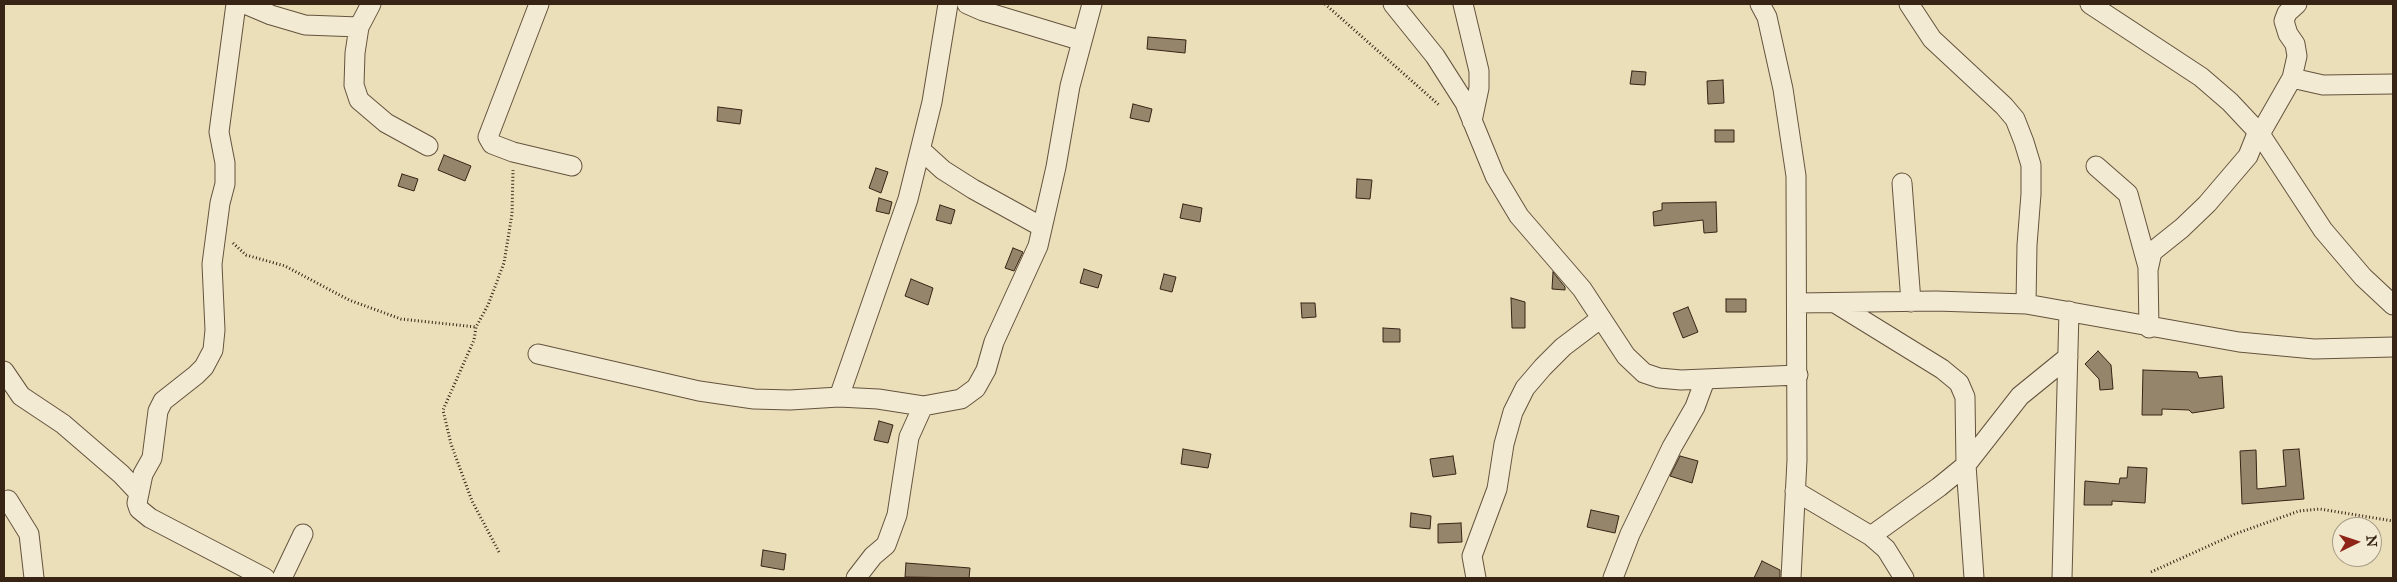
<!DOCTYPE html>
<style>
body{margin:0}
#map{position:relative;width:2397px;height:582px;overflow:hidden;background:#ebdfba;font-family:"IM FELL Great Primer",serif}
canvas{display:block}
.frame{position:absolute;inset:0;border:5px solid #372415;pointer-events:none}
.north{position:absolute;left:2332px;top:517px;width:50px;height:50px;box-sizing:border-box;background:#f2ead2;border:1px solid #a79b86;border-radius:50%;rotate:86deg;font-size:14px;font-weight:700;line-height:20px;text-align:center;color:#372415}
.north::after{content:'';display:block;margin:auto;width:18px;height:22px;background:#8f2418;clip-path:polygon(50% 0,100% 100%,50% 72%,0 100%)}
</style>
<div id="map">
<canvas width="2397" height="582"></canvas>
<div class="frame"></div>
<div class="north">N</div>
</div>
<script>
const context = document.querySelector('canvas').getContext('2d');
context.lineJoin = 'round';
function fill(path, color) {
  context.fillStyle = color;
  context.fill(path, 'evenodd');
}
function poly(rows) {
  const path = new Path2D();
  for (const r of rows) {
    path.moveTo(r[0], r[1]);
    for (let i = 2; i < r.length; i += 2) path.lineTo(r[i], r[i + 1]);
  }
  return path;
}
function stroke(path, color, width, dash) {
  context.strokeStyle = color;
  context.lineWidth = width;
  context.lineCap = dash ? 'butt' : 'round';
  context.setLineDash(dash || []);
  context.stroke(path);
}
const building = poly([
 [1148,37,1186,40,1185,53,1147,49,1148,37],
 [1632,71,1646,72,1645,85,1630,84,1632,71],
 [1723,80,1724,103,1708,104,1707,81,1723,80],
 [1133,104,1152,109,1149,122,1130,118,1133,104],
 [718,107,742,110,740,124,717,121,718,107],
 [1715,130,1734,130,1734,142,1715,142,1715,130],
 [444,155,471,166,465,181,438,170,444,155],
 [876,168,888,172,881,193,869,188,876,168],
 [402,174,418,179,414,191,398,186,402,174],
 [1357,179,1372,180,1370,199,1356,198,1357,179],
 [879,198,892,202,889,214,876,211,879,198],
 [1716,202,1717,232,1704,233,1703,220,1654,226,1653,212,1662,210,1662,203,1716,202],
 [1183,204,1202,208,1200,222,1180,218,1183,204],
 [940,205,955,210,951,224,936,220,940,205],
 [1013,248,1023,252,1014,271,1005,268,1013,248],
 [1084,269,1102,275,1098,288,1080,283,1084,269],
 [1553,272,1565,287,1565,290,1552,289,1553,272],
 [1164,274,1176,277,1172,292,1160,289,1164,274],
 [911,279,933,288,928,305,905,296,911,279],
 [1511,298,1525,302,1525,328,1512,328,1511,298],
 [1726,299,1746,299,1746,312,1726,312,1726,299],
 [1301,303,1315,303,1316,317,1302,318,1301,303],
 [1688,307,1698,332,1683,338,1673,313,1688,307],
 [1383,328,1400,329,1400,342,1383,342,1383,328],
 [2098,351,2111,365,2113,389,2100,390,2099,379,2085,364,2098,351],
 [2143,370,2197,372,2199,378,2222,376,2224,408,2192,413,2189,410,2162,409,2162,415,2142,415,2143,370],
 [879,421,893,425,888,443,874,440,879,421],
 [1183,449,1211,454,1208,468,1181,464,1183,449],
 [2299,449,2304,499,2242,504,2240,451,2256,450,2257,489,2286,486,2283,450,2299,449],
 [1453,456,1456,474,1433,477,1430,459,1453,456],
 [1680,456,1698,461,1692,483,1670,476,1680,456],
 [2128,467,2147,468,2145,503,2112,501,2112,505,2084,505,2085,481,2119,484,2120,478,2127,478,2128,467],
 [1591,510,1619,516,1615,533,1587,527,1591,510],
 [1411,513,1431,516,1430,529,1410,527,1411,513],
 [1461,523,1462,542,1438,543,1438,524,1461,523],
 [763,550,786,554,784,570,761,566,763,550],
 [1762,561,1780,570,1780,578,1754,578,1762,561],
 [906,563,970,568,969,578,905,577,906,563]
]);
fill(building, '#95856b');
stroke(building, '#372415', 1);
const street = poly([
 [236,4,219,132,225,163,225,184,220,203,212,264,215,330,213,350,204,367,196,375,163,401,158,411,152,458,143,474,137,503,139,509,150,518,265,578],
 [245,4,271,15,305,25,359,27],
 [371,4,359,27,355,53,354,85,359,100,386,123,428,146],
 [539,4,488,137,492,144,513,152,572,166],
 [967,4,983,11,1082,41],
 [1393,4,1435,56,1465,103,1495,176,1519,216,1582,289,1626,356,1644,373,1659,378,1681,380,1798,375],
 [1463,4,1479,71,1479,88,1472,121],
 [1760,4,1767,17,1783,89,1796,176,1797,460,1791,578],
 [1909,4,1932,39,2004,106,2015,119,2024,142,2031,165,2031,194,2027,245,2026,304],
 [2090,4,2201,77,2230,102,2260,134,2323,230,2363,277,2393,305],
 [2292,78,2323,85,2393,84],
 [2260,134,2292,78,2297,56,2295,44,2288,34,2284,21,2287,13,2297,4],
 [921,150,943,170,973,189,1042,227],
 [2096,166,2128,194,2148,267],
 [1902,183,1911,302],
 [1798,303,1936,301,2026,304,2239,342,2314,349,2393,347],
 [1835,303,1942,369,1959,383,1965,397,1966,465,1974,578],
 [2149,328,2148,270,2152,252,2182,228,2207,204,2248,156,2258,131],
 [538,354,699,391,754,399,790,400,839,397,878,399,923,406,961,399,976,388,986,370,994,342,1038,246,1056,167,1070,86,1092,4],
 [4,371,21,396,63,424,121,474,138,492],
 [839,397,908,199,932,102,948,4],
 [1795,491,1871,536,1886,549,1904,578],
 [8,500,29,534,34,578],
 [1871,536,1939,487,1966,465,2020,396,2068,357],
 [282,578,303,534],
 [856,578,873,556,886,545,897,515,909,437,923,406],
 [1476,578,1472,556,1497,489,1504,444,1513,412,1525,388,1543,367,1563,347,1600,319],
 [1613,578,1630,534,1672,447,1695,407,1705,380],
 [2062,578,2069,311]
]);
stroke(street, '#64533e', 21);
stroke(poly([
 [1325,4,1439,105],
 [233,243,246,255,285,266,349,300,401,319,476,327],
 [499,552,472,501,451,444,443,410,474,340,476,327,488,305,504,263,512,214,513,170],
 [2151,572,2235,534,2299,511,2320,509,2393,521]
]), '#372415', 3, [1, 2.5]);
stroke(street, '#f2ead2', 19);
</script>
